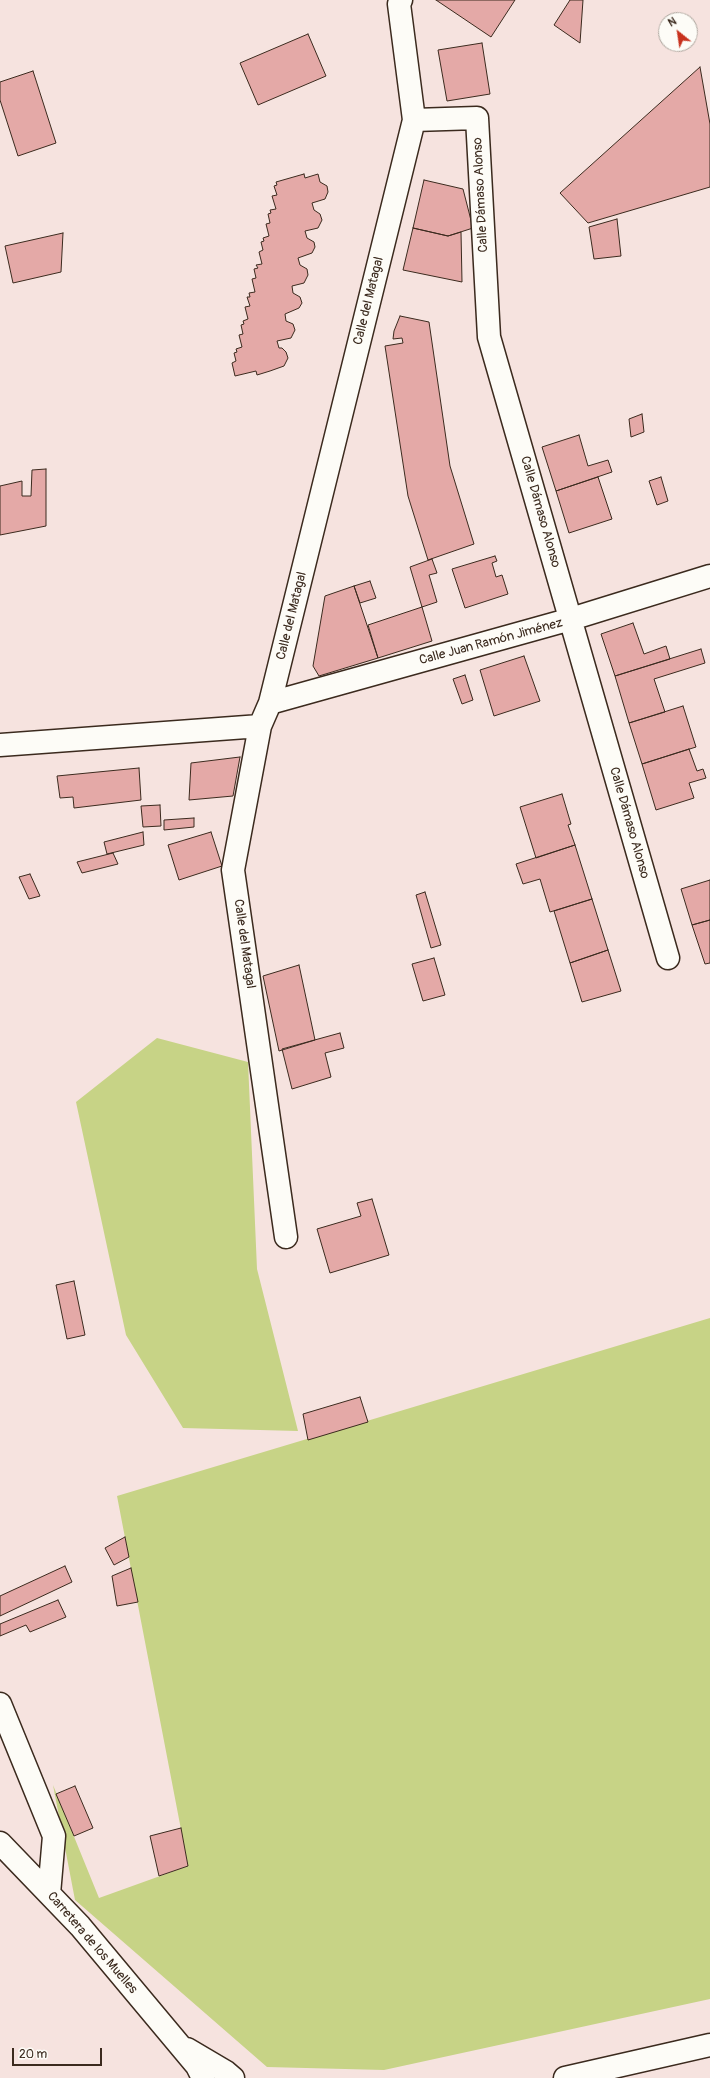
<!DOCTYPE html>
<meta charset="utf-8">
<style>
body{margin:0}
#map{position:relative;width:710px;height:2078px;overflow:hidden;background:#f6e3df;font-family:Pangolin,sans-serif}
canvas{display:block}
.north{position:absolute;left:658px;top:12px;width:40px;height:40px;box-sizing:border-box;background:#fdfcf7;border:1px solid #afa8a0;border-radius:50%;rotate:330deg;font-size:11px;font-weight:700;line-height:16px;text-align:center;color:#3b2a1e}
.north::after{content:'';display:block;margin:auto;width:14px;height:18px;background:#c8321e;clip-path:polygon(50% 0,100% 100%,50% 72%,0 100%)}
.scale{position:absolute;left:12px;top:2048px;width:90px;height:18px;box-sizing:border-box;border:2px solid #3b2a1e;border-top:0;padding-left:5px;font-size:12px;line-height:14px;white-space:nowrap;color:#3b2a1e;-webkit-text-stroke:3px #fdfcf7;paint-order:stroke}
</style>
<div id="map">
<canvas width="710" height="2078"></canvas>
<div class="north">N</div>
<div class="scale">20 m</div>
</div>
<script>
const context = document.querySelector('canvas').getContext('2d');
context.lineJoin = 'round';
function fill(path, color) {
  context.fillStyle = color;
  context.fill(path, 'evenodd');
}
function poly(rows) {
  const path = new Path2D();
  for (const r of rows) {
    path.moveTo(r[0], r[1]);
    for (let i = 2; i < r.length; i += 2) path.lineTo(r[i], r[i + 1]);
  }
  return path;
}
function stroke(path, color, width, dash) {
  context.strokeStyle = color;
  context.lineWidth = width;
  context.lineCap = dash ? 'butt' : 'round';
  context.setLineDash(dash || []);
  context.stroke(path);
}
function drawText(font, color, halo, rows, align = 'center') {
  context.font = font + ' Pangolin,sans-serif';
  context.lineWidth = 3;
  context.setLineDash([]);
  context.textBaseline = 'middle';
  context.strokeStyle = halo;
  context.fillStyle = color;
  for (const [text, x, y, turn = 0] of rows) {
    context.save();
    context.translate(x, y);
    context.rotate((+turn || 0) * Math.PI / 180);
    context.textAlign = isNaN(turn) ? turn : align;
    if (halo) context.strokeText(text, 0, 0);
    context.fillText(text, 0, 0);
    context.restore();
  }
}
fill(poly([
 [157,1038,248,1062,257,1269,298,1431,183,1428,126,1335,76,1102],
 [710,1318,710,1999,384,2070,267,2067,75,1900,53,1785,99,1898,188,1866,117,1496]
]), '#c7d386');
const building = poly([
 [436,0,515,0,491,37,436,0],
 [570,0,583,0,580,43,554,25,570,0],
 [308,34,326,76,258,105,240,63,308,34],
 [482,43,490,94,447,101,438,50,482,43],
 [700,67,710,124,710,187,588,223,560,193,700,67],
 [33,71,56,143,18,156,0,100,0,82,33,71],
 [304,174,305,178,318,174,320,182,327,186,328,192,325,199,312,203,314,210,320,214,322,220,318,228,305,231,307,238,314,242,315,247,312,253,298,258,300,265,307,269,308,275,304,283,292,286,293,293,300,297,302,303,299,308,285,314,286,321,293,324,295,330,291,338,277,341,279,348,282,348,286,352,288,358,284,366,270,371,257,375,256,371,235,376,232,363,236,361,234,353,237,352,236,349,242,347,239,335,243,334,241,325,244,324,243,321,248,319,245,307,250,306,247,297,250,297,249,293,255,292,252,279,256,278,254,269,258,268,256,265,262,264,259,252,263,250,261,242,264,241,263,238,269,236,266,224,270,223,268,214,271,213,270,210,276,209,272,196,277,195,274,186,277,185,276,182,304,174],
 [424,180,463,189,473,228,448,236,413,228,424,180],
 [617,219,621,256,594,259,589,227,617,219],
 [413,228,448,236,461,232,462,282,403,270,413,228],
 [63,233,61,272,13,283,5,246,63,233],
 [400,316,429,322,450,466,474,544,428,560,408,496,385,346,403,343,402,338,393,339,394,331,400,316],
 [642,414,644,432,631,437,629,419,642,414],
 [579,435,588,466,608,460,612,472,556,491,542,447,579,435],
 [46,469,46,526,0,535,0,486,22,481,22,496,31,496,32,470,46,469],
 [598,477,612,519,569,533,556,491,598,477],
 [661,477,668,501,657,505,649,481,661,477],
 [495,556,497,561,492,563,496,577,502,575,508,594,465,608,452,569,495,556],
 [432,559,437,573,429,575,437,602,422,607,410,567,432,559],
 [370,581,376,598,360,603,354,586,370,581],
 [354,586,378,658,319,676,313,666,325,596,354,586],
 [422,607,432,641,378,658,368,625,422,607],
 [633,623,644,654,666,646,670,659,615,676,601,634,633,623],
 [701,649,705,663,654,679,665,712,629,723,615,676,701,649],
 [524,656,540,701,494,716,480,670,524,656],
 [465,675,473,700,462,704,453,679,465,675],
 [683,706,696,747,642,764,629,723,683,706],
 [689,749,697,771,703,769,706,778,689,783,694,798,656,810,642,764,689,749],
 [240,757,233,796,189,800,191,763,240,757],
 [139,768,141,800,74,808,73,797,60,798,57,776,139,768],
 [562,794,571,824,568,825,575,845,536,858,520,807,562,794],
 [160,805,161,826,143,827,141,806,160,805],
 [194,818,194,827,164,830,164,820,194,818],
 [143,832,144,845,107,854,104,842,143,832],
 [211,832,222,866,179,880,168,845,211,832],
 [575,845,592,899,550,912,540,879,523,884,516,864,575,845],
 [113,853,118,864,82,873,77,862,113,853],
 [30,874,40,896,29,899,19,877,30,874],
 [710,880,710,920,692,925,681,889,710,880],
 [425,892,441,945,431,948,416,895,425,892],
 [592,899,608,950,570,963,554,911,592,899],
 [710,920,710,963,705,964,692,925,710,920],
 [608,950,621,991,582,1002,570,963,608,950],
 [434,958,445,995,423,1001,412,964,434,958],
 [299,965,315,1040,279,1051,263,976,299,965],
 [340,1033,344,1048,325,1053,331,1077,292,1089,282,1049,340,1033],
 [372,1199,389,1255,330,1273,317,1229,361,1216,357,1203,372,1199],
 [74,1281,85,1335,67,1339,56,1285,74,1281],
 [360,1397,368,1422,308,1440,303,1414,360,1397],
 [125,1537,129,1557,114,1565,105,1548,125,1537],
 [65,1566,72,1582,0,1616,0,1596,65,1566],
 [131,1568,138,1602,117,1606,112,1576,131,1568],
 [58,1600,66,1617,30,1632,26,1625,0,1636,0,1624,58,1600],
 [75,1786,93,1828,74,1836,56,1794,75,1786],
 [181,1828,188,1866,159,1876,150,1836,181,1828]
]);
fill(building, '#e4a9a7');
stroke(building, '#3b2a1e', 1);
const minor = poly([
 [414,120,477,118,489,337,668,958],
 [270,703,571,619,710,576],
 [0,745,260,726],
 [286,1237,233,870,260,726,270,703,414,120,399,4,401,0],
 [0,1704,54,1836,49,1894],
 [0,1843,80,1926,197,2066,203,2078],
 [187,2049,226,2072,233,2078],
 [565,2078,710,2045]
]);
stroke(minor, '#3b2a1e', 25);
stroke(minor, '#fdfcf7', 22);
drawText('13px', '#3b2a1e', '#fdfcf7', [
 ["Calle Dámaso Alonso",481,195,-93],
 ["Calle del Matagal",369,301,-76],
 ["Calle Dámaso Alonso",540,512,74],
 ["Calle del Matagal",292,616,-76],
 ["Calle Juan Ramón Jiménez",491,642,-15],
 ["Calle Dámaso Alonso",629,823,74],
 ["Calle del Matagal",244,944,82],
 ["Carretera de los Muelles",92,1943,49]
]);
</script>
